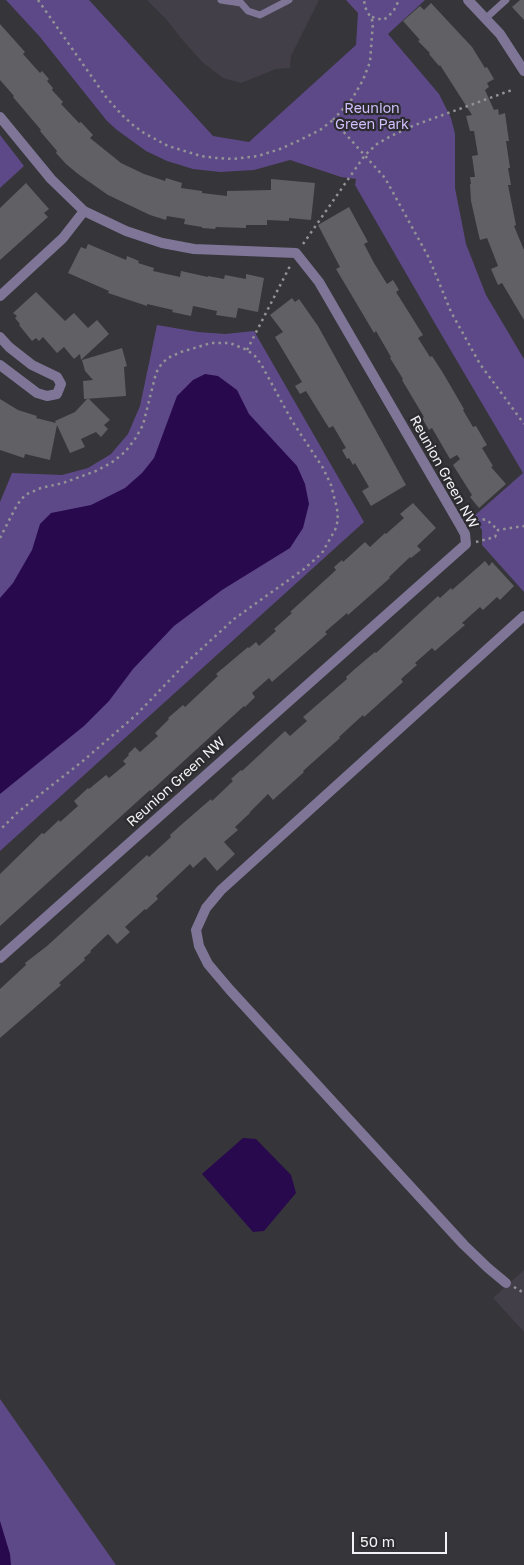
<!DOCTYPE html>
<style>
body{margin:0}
#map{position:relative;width:524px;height:1565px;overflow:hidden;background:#363539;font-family:"Golos Text",sans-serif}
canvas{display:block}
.scale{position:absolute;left:352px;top:1532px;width:95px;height:22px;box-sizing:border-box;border:2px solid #f3f3f5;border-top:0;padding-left:6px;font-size:15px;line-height:18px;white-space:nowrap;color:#f3f3f5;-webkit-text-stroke:4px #2c2b2f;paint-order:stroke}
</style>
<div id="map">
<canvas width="524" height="1565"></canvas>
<div class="scale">50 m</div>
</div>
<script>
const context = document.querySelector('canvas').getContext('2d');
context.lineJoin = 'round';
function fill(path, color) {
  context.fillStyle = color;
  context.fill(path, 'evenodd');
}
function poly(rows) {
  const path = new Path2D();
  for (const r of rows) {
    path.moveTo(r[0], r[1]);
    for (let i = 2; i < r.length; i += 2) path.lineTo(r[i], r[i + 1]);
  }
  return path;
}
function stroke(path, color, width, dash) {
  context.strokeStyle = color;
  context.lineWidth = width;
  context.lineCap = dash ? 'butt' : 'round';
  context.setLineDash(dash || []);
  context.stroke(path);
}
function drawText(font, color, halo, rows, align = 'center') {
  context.font = font + ' "Golos Text",sans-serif';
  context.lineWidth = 4.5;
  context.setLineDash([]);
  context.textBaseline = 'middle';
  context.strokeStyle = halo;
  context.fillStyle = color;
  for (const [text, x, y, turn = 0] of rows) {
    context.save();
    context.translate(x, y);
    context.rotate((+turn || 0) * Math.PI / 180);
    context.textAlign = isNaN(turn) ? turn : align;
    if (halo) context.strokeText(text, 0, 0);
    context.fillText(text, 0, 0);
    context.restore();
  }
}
fill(poly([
 [147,0,319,0,291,56,290,68,276,69,241,83,223,78,202,62,180,37,166,19],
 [524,1270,524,1332,493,1298]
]), '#423f48');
fill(poly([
 [6,0,89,0,213,136,249,142,356,45,358,13,346,0,425,0,388,34,439,94,451,118,455,134,455,188,466,244,486,295,524,359,524,592,482,545,482,530,473,517,523,473,437,327,355,185,356,179,341,177,290,160,254,170,220,172,193,169,167,161,146,151,117,130,107,121,40,37],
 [0,135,24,166,0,188],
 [157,325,198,332,225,334,254,331,364,522,0,851,0,502,12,473,62,475,88,468,111,454,128,434,140,406],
 [0,1399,116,1565,0,1565]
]), '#5e4988');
fill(poly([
 [205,374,218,376,237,390,249,414,297,466,305,484,309,504,303,528,290,548,222,590,174,626,133,669,109,701,84,726,0,794,0,598,13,583,32,550,40,524,51,513,91,505,125,488,142,473,154,458,177,396,193,380],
 [243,1138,256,1139,291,1175,296,1193,264,1231,253,1232,202,1174],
 [0,1521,10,1554,11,1565,0,1565]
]), '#29094e');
fill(poly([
 [520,0,524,0,524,20,512,7],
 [431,3,472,47,485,68,487,67,494,79,487,83,489,87,485,90,494,110,498,109,499,115,505,113,509,141,506,141,510,168,508,168,511,185,508,185,516,225,514,226,524,250,524,320,502,283,498,285,491,269,498,266,487,238,480,240,478,232,471,201,470,184,471,184,470,177,475,177,472,156,478,155,474,131,470,131,466,116,472,115,440,65,439,66,429,54,430,53,418,41,420,40,403,21,420,6,424,10],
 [0,24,25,52,23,54,40,73,42,71,49,79,47,81,53,88,52,90,63,102,61,104,79,123,81,122,93,135,90,138,121,163,144,174,165,181,166,178,182,183,181,188,202,191,202,193,227,196,227,191,271,190,271,179,315,183,311,220,289,218,289,221,267,220,267,225,246,225,246,228,216,227,215,229,202,228,202,227,184,224,185,219,167,216,166,220,150,215,108,195,78,174,66,164,56,153,57,151,40,131,41,130,13,97,14,96,0,80],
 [26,183,49,209,44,213,48,217,0,260,0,208],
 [349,207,368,242,364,244,374,263,387,284,393,280,399,290,396,292,423,335,418,338,430,357,432,356,443,373,464,409,463,410,473,427,476,426,487,445,482,448,493,466,491,467,506,484,479,508,470,497,472,495,453,465,460,459,457,455,450,459,432,428,429,430,422,418,424,417,402,380,403,379,390,358,391,357,376,331,374,333,336,269,340,267,318,225],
 [88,244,126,260,127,256,139,261,138,263,154,268,153,271,180,277,181,271,208,277,208,276,224,279,225,275,246,279,246,274,264,278,258,312,238,308,236,318,216,315,217,311,193,306,191,316,172,312,173,310,147,304,147,306,108,293,109,291,68,273,81,247,86,249],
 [36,292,65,321,74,313,88,328,97,320,109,334,81,360,80,354,74,359,64,347,57,353,43,337,39,341,36,338,32,341,19,325,20,324,15,318,17,316,13,313],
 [292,298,295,302,299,299,318,326,406,485,371,506,362,491,369,487,355,463,353,465,349,458,347,459,342,450,346,448,333,426,329,428,306,391,300,394,295,386,302,382,275,337,283,332,270,315],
 [122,348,127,366,124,367,126,396,84,399,83,381,93,380,85,371,82,360],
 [88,398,110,420,104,425,108,429,101,437,96,432,81,439,85,447,70,453,57,425,50,460,25,454,24,458,0,450,0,399,18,410,37,416,36,418,56,423,55,421,75,412],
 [413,503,436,528,417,546,421,550,411,558,410,557,389,577,390,578,348,615,347,613,325,632,327,634,272,682,269,678,252,693,255,697,245,707,244,706,151,791,150,790,0,926,0,874,42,833,44,834,59,820,60,822,78,806,74,801,88,788,89,789,106,775,109,778,126,764,123,761,129,755,128,754,135,747,140,752,158,736,155,733,169,719,168,718,183,705,185,707,218,676,216,674,248,647,249,648,256,642,259,646,276,631,274,629,292,613,290,612,336,570,334,567,342,560,343,562,365,542,370,547,385,533,386,534,404,518,400,514],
 [485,561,489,566,492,562,514,586,500,600,497,597,483,610,480,607,462,623,465,625,451,637,435,651,432,648,415,663,417,665,401,679,403,682,364,717,363,715,339,737,340,738,303,771,304,772,273,800,268,794,250,812,250,813,235,827,238,830,224,842,235,854,217,871,205,857,193,868,190,864,156,896,158,899,146,910,145,909,125,927,130,932,117,944,108,934,90,951,91,952,84,958,85,960,59,983,61,985,0,1038,0,989,26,965,25,963,47,946,147,855,149,857,171,837,170,835,181,825,211,799,212,801,233,781,231,779,241,770,242,771,285,731,290,736,307,721,303,717,347,679,346,677,356,668,375,652,376,653,438,596,440,598,451,588,452,590]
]), '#616064');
stroke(poly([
 [38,0,106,97,122,115,133,125,144,133,168,146,201,156,216,158,233,159,258,156,280,149,298,141,320,130,333,120,385,178,429,258,451,312,480,364,524,424],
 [372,17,383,20,388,17,394,10,399,0],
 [333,120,352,99,363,80,370,62,373,22,365,7,364,0],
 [303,244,365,155,377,144,391,136,415,125,512,90],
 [247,350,291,264],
 [470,522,480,519,487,520,498,530],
 [0,538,17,505,25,495,41,488,63,483,96,471,111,463,125,452,135,439,143,425,156,373,162,363,170,357,181,352,211,343,230,343,247,350,255,356,261,364,292,421,323,468,331,485,337,508,338,520,335,530,322,553,304,569,234,619,186,663,136,715,84,760,18,812,0,830],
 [476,542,495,537,498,530,524,526],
 [514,1287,524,1293]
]), '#939396', 2.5, [2.5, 4]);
stroke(poly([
 [221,0,241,3,248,11,260,15,289,0],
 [485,19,506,0]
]), '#7f7597', 7);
stroke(poly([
 [468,0,500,34,524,71],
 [0,117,51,179,84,211,126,231,162,243,194,249,296,253,319,282,460,525,465,534,466,544,0,958],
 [0,296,63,238,84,211],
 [0,337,9,347,32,365,57,377,61,384,57,394,47,396,37,393,0,365],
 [506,1283,488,1268,464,1245,230,990,208,964,199,946,196,930,206,908,221,890,524,616]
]), '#7f7597', 10);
drawText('14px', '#d2bffd', '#2c2b2f', [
 ["Reunion",372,109],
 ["Green Park",372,125]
]);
drawText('14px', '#f3f3f5', '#2c2b2f', [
 ["Reunion Green NW",444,472,61],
 ["Reunion Green NW",176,782,-42]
]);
</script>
